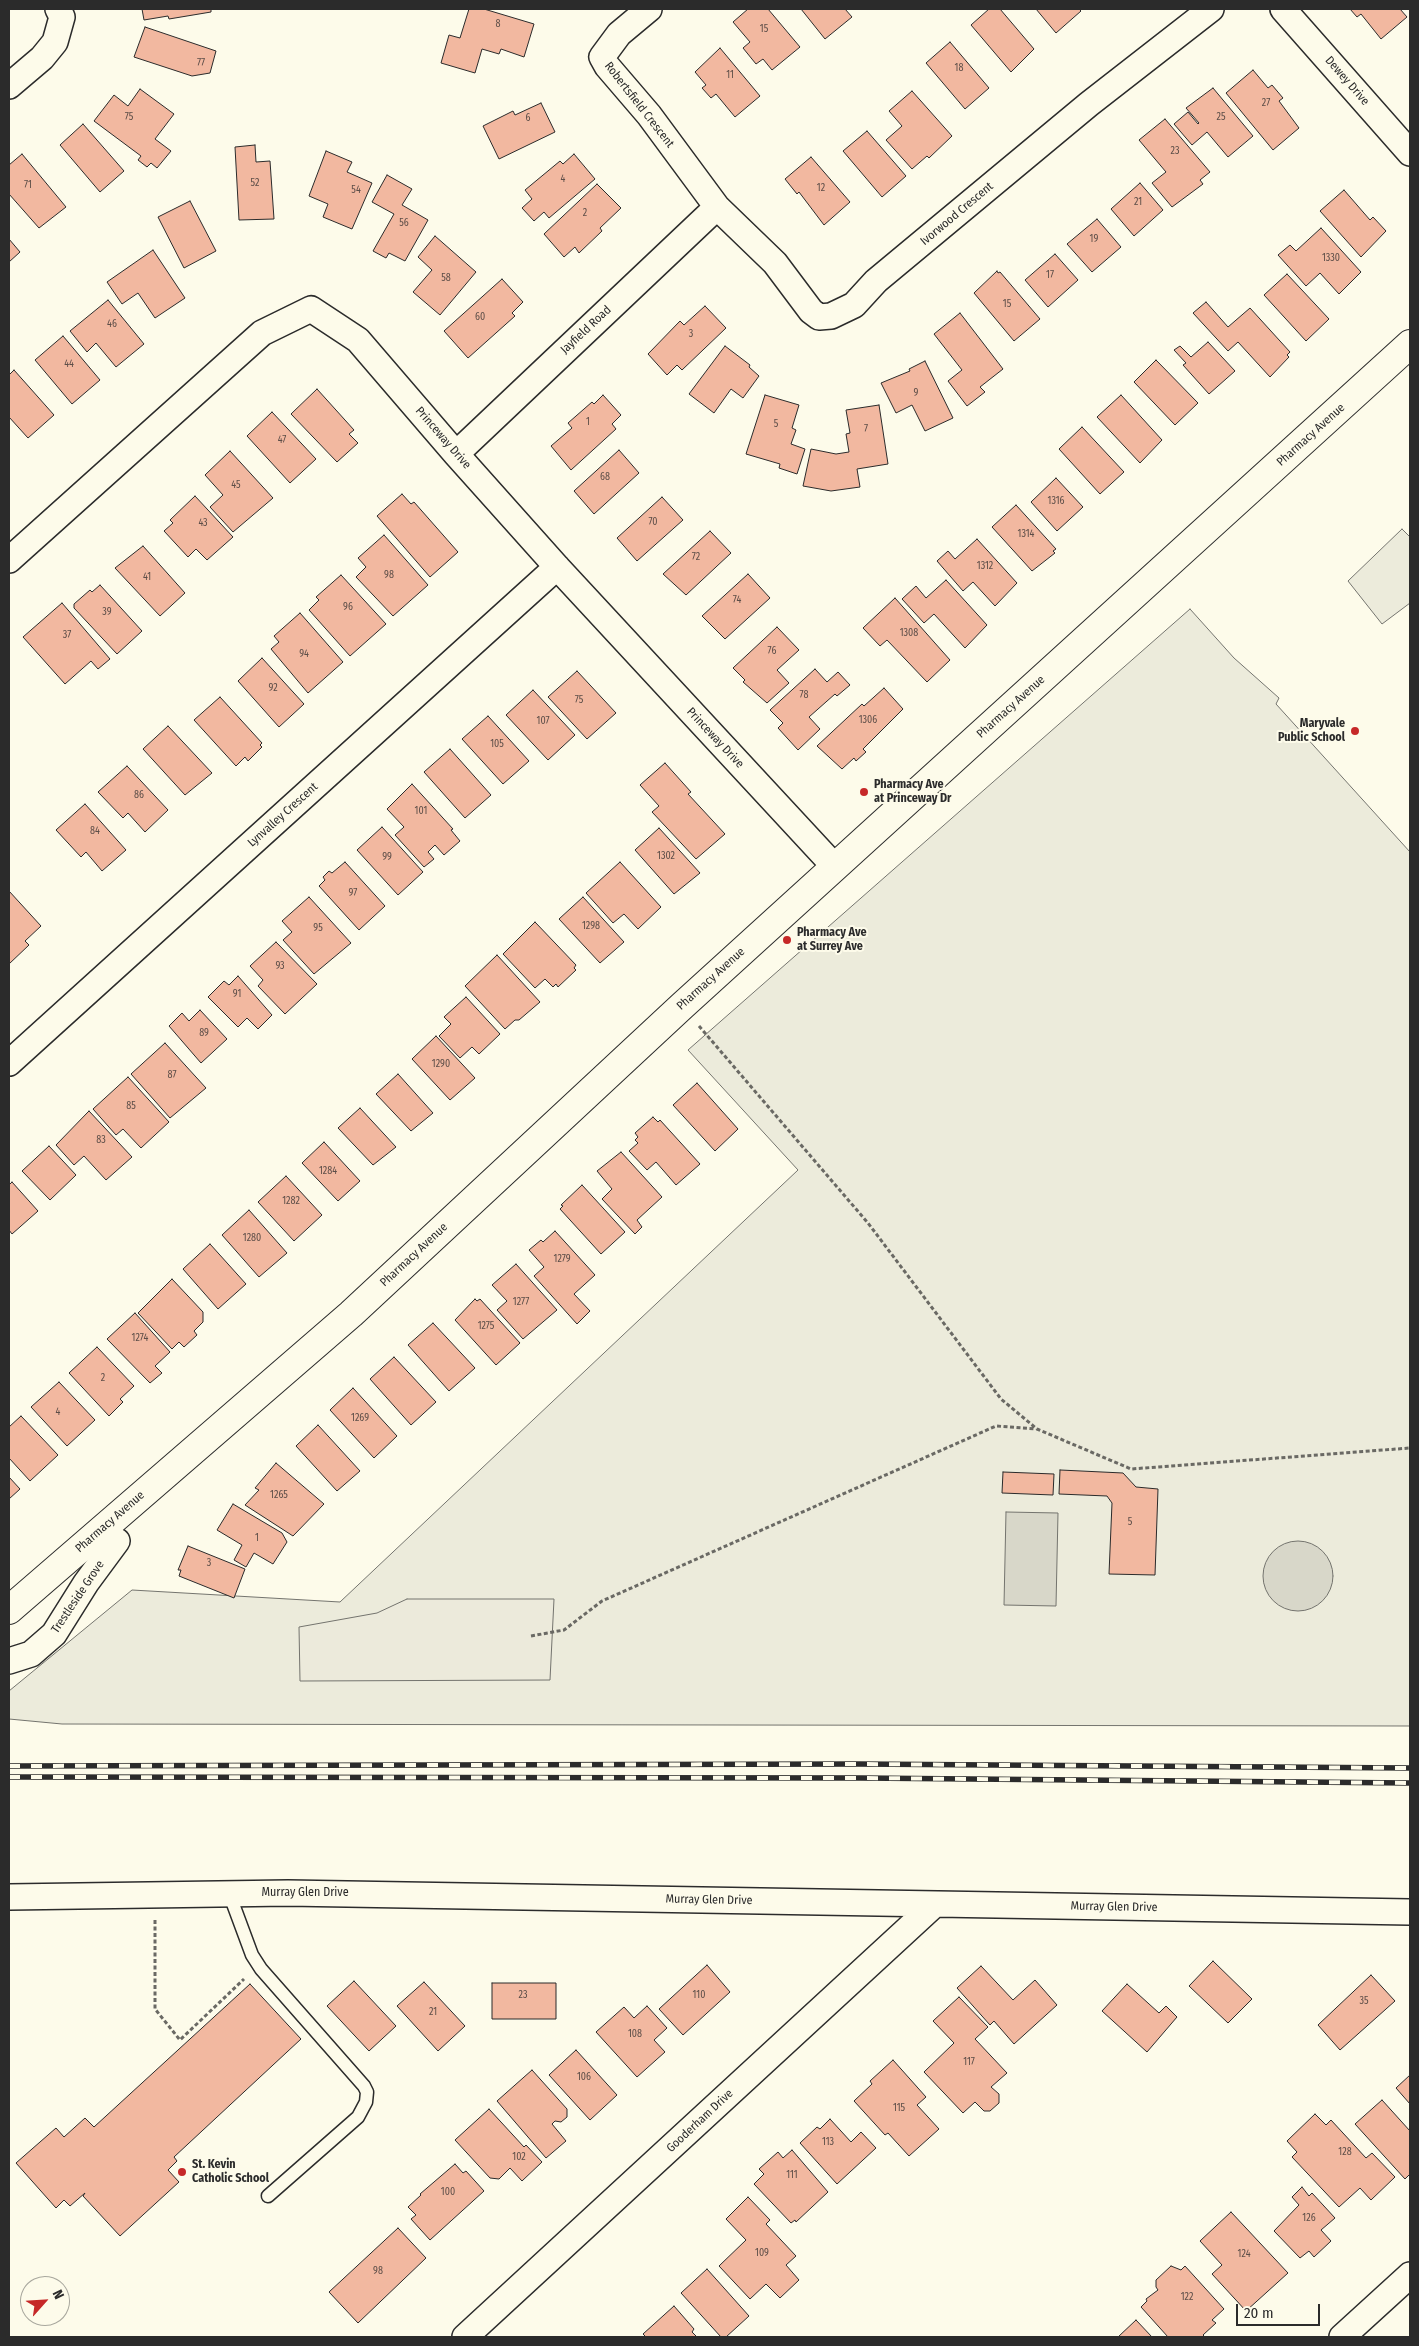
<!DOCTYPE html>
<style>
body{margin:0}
#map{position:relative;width:1419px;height:2346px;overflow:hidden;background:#fdfbea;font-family:"Fira Sans Condensed",sans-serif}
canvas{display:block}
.frame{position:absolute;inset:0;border:10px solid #2b2b2b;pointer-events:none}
.north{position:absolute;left:20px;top:2276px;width:50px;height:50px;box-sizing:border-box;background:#fdfbea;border:1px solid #a9a89e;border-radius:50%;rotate:64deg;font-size:14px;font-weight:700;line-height:20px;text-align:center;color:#2b2b2b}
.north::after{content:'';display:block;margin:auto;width:18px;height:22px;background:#c62828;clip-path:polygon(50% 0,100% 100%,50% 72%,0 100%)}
.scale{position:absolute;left:1236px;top:2304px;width:84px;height:22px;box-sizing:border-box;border:2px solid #2b2b2b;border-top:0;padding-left:6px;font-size:15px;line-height:18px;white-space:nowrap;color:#2b2b2b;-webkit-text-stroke:4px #fdfbea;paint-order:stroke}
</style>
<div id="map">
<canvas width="1419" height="2346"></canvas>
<div class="frame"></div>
<div class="north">N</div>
<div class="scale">20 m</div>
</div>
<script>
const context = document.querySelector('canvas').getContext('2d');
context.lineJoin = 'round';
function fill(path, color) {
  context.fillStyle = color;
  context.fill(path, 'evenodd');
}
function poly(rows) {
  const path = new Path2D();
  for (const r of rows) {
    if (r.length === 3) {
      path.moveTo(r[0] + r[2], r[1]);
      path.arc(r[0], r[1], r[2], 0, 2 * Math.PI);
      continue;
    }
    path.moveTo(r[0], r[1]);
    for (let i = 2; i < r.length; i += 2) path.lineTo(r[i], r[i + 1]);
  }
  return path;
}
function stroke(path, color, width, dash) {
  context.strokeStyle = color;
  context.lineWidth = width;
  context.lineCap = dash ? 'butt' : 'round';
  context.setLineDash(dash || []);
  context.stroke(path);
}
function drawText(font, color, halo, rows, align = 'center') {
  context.font = font + ' "Fira Sans Condensed",sans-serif';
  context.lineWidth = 4;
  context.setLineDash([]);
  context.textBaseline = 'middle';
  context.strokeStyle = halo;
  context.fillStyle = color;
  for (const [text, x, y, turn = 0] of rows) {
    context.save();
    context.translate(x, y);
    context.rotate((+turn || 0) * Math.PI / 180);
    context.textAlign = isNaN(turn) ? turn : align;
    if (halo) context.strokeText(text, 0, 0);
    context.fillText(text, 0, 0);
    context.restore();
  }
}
const green = poly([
 [1402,529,1410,537,1410,603,1382,624,1348,581,1402,529],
 [1190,609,1234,658,1279,698,1276,704,1410,852,1410,1726,62,1724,9,1719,9,1691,132,1590,340,1602,798,1170,688,1050,1190,609]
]);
fill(green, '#ecebdb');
stroke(green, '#74746e', 1);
const parking = poly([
 [407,1599,554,1599,550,1680,300,1681,299,1627,377,1613,407,1599]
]);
fill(parking, '#eceadb');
stroke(parking, '#74746e', 1);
const water = poly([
 [1006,1512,1058,1513,1056,1606,1004,1605,1006,1512],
 [1298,1576,35]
]);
fill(water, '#d8d7c9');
stroke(water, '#74746e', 1);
const building = poly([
 [142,9,211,9,211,12,169,19,168,16,144,20,142,9],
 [469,9,484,9,534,24,524,57,501,49,499,54,482,49,475,73,441,63,449,35,460,38,469,9],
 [748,9,768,9,800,47,772,70,763,59,756,64,743,48,750,42,733,22,748,9],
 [801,9,845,9,852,17,825,39,801,9],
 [989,9,1000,9,1034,49,1011,72,971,25,989,9],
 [1036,9,1079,9,1081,11,1056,33,1036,9],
 [1350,9,1400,9,1407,17,1381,39,1361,14,1357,17,1350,9],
 [145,27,216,51,210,73,192,76,134,57,145,27],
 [950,42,989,88,965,109,926,63,950,42],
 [720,48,760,96,735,117,716,94,711,98,702,88,706,85,695,72,720,48],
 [1253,70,1268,88,1272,85,1283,98,1279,101,1299,128,1273,150,1226,93,1253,70],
 [1213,88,1253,136,1228,157,1207,132,1192,145,1174,124,1188,112,1198,124,1199,123,1186,108,1213,88],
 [140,89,174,114,155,139,171,151,157,168,151,163,147,167,138,160,141,156,94,121,114,95,128,106,140,89],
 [912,91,952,136,929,158,927,156,912,169,886,140,902,126,889,111,912,91],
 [541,103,555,132,499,159,483,126,513,111,515,115,541,103],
 [1165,119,1210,172,1200,180,1203,184,1172,207,1152,183,1166,172,1139,140,1165,119],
 [83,124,124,171,100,192,60,145,83,124],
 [867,131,906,176,882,197,843,151,867,131],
 [255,145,256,162,270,161,274,219,239,220,235,147,255,145],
 [326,151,352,162,347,172,372,183,352,229,323,217,328,204,309,196,326,151],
 [22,154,66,207,39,228,9,194,9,165,22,154],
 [574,154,595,179,549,218,544,212,534,221,522,208,532,199,525,190,560,161,563,164,574,154],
 [811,157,850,202,824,225,799,192,797,194,785,179,811,157],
 [387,175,412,189,402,205,428,220,405,261,389,253,386,258,373,251,394,214,372,202,387,175],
 [1140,183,1163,210,1134,236,1111,209,1140,183],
 [597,184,621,208,600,228,602,231,579,253,575,247,564,257,544,234,597,184],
 [1344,190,1370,220,1373,217,1386,231,1361,257,1320,211,1344,190],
 [190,201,216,251,184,268,158,217,190,201],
 [1097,219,1121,247,1092,272,1067,244,1097,219],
 [1321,228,1361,272,1339,294,1320,273,1306,286,1278,255,1290,245,1296,251,1321,228],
 [435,236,476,272,440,315,413,292,432,270,418,257,435,236],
 [9,239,20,252,9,262,9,239],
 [153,250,185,298,155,318,138,293,122,304,107,282,153,250],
 [1055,254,1078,280,1048,307,1025,280,1055,254],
 [997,271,998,273,1000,272,1040,319,1014,341,974,293,997,271],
 [1287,274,1329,319,1306,341,1264,295,1287,274],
 [502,279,523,302,512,313,515,316,468,358,444,331,502,279],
 [108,300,144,344,116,367,96,343,87,352,70,331,108,300],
 [1206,302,1228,327,1250,308,1290,352,1287,355,1289,357,1270,377,1238,342,1228,351,1193,313,1206,302],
 [705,306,726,328,682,370,677,365,667,375,648,354,680,321,684,325,705,306],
 [960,313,1003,369,980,387,985,392,967,406,948,381,962,370,934,334,960,313],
 [63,336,100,380,72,404,35,360,63,336],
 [1208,342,1235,371,1209,394,1183,365,1186,363,1174,350,1180,346,1191,357,1208,342],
 [725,346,750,365,749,367,759,376,743,398,731,389,714,413,689,394,725,346],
 [1156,360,1198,403,1175,425,1134,382,1156,360],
 [925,361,953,418,925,431,912,405,896,413,881,383,910,371,909,369,925,361],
 [14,370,54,415,28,438,9,417,9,375,14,370],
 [317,389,354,430,349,434,358,443,337,462,291,414,317,389],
 [603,395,621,415,612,424,616,429,571,470,551,446,572,428,568,423,592,402,594,404,603,395],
 [765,395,799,405,792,428,796,430,791,444,805,449,797,474,779,468,780,464,746,454,765,395],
 [1121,395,1162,440,1140,463,1097,417,1121,395],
 [879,405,888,464,857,469,860,487,831,491,803,486,811,449,836,454,849,452,846,434,850,433,846,410,879,405],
 [272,412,316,459,290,483,247,436,272,412],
 [1082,427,1124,472,1100,494,1059,449,1082,427],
 [619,450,639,473,594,514,574,491,619,450],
 [230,451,273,498,233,532,210,507,223,495,205,475,230,451],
 [1056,478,1083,507,1057,531,1031,502,1056,478],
 [402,494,411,504,414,502,458,552,430,577,377,516,402,494],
 [195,496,233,537,207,560,196,549,188,557,164,531,173,523,170,520,195,496],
 [662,497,683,520,637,561,617,538,662,497],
 [1016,505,1056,549,1053,551,1055,553,1032,571,992,527,1016,505],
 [710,531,731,553,686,595,663,574,710,531],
 [384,535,428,585,393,616,356,577,366,567,358,558,384,535],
 [977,539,1017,583,995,606,973,582,963,591,937,561,948,551,955,559,977,539],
 [143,546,185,593,160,616,115,568,143,546],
 [748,574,770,598,725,639,702,616,748,574],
 [341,575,386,624,350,656,309,610,319,600,316,597,341,575],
 [946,580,987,625,965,648,934,614,924,623,902,599,916,586,926,598,946,580],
 [100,585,142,631,117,654,74,608,74,604,90,590,92,592,100,585],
 [895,598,950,660,927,682,887,640,880,646,863,628,895,598],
 [62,603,110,659,98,669,91,661,65,684,23,637,62,603],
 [300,613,343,662,308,693,271,649,279,642,274,636,300,613],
 [777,627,799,650,777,670,789,683,767,703,743,682,745,680,733,668,777,627],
 [262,658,304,704,279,727,238,681,262,658],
 [815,669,827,682,838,672,850,685,837,696,835,694,809,717,820,729,798,750,778,728,783,723,770,710,815,669],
 [577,671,616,713,587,739,548,697,577,671],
 [884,688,903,709,863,749,866,752,856,761,854,758,842,769,817,746,862,704,864,706,884,688],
 [533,690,575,735,548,760,506,715,533,690],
 [220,697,262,743,260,745,262,747,248,761,245,757,236,766,194,720,220,697],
 [488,716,529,761,503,784,462,739,488,716],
 [168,726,212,773,185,795,143,749,168,726],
 [450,749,491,795,465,818,424,772,450,749],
 [665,763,691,792,688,794,725,834,696,859,652,812,659,806,640,785,665,763],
 [127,766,168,810,145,832,128,813,123,818,98,792,127,766],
 [412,784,453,829,451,830,460,841,444,855,435,845,428,852,434,859,424,867,395,835,404,827,387,809,412,784],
 [85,804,126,850,102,871,86,852,81,857,56,830,85,804],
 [382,827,423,872,398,895,357,850,382,827],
 [659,828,700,873,674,894,635,850,659,828],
 [345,862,385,906,359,930,319,886,325,880,323,877,329,871,332,873,345,862],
 [620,862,661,907,638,929,624,914,613,923,586,893,620,862],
 [9,891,41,926,25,941,29,945,9,964,9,891],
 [309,897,351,943,314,974,283,940,292,932,282,921,309,897],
 [583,897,624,942,600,963,559,919,583,897],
 [535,922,576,965,574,968,576,970,558,987,556,984,553,987,545,979,535,988,503,954,535,922],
 [276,942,317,984,285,1014,258,986,263,980,250,966,276,942],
 [497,955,540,1002,519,1020,515,1020,505,1029,465,986,497,955],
 [238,976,272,1015,258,1029,247,1018,238,1027,208,997,224,981,229,985,238,976],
 [466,997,500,1034,479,1054,472,1047,460,1058,439,1036,451,1024,444,1017,466,997],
 [200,1010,227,1039,201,1063,169,1026,182,1013,189,1021,200,1010],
 [436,1036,475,1078,450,1100,412,1059,436,1036],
 [165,1043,206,1088,170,1118,131,1074,165,1043],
 [398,1074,433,1113,411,1131,376,1094,398,1074],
 [128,1077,169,1122,141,1148,123,1129,116,1135,93,1109,128,1077],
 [697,1083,738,1129,715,1151,673,1105,697,1083],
 [360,1108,396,1147,373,1165,338,1128,360,1108],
 [89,1111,132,1157,106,1180,84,1156,74,1165,56,1145,89,1111],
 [653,1117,658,1122,660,1120,700,1164,676,1185,656,1162,647,1170,629,1151,638,1143,635,1140,638,1137,635,1133,653,1117],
 [324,1142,360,1181,338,1201,302,1163,324,1142],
 [49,1146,76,1175,50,1200,22,1171,49,1146],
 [621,1152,662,1197,637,1220,642,1227,635,1234,602,1199,612,1189,597,1171,621,1152],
 [286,1176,322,1215,294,1241,258,1202,286,1176],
 [12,1182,38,1211,12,1234,9,1230,9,1185,12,1182],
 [582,1185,625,1232,601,1254,560,1209,563,1206,561,1205,582,1185],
 [249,1210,287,1253,259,1277,222,1235,249,1210],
 [555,1231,595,1275,574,1294,590,1311,577,1324,534,1276,544,1267,529,1250,541,1240,543,1242,555,1231],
 [210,1244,246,1284,218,1309,183,1269,210,1244],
 [516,1264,557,1310,523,1339,497,1310,507,1301,492,1285,516,1264],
 [172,1279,203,1312,203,1322,194,1331,197,1335,184,1347,179,1342,172,1349,138,1313,172,1279],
 [475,1299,477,1301,480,1299,520,1343,496,1365,455,1320,475,1299],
 [135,1313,170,1352,155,1366,162,1373,150,1383,107,1339,135,1313],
 [433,1323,475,1368,449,1391,408,1345,433,1323],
 [97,1347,134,1386,120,1399,123,1402,109,1416,69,1373,97,1347],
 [394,1357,436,1402,411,1425,370,1379,394,1357],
 [59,1382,95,1420,67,1446,31,1407,59,1382],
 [353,1388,397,1436,374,1458,330,1410,353,1388],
 [21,1416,58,1455,30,1481,9,1458,9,1427,21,1416],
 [318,1425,360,1471,337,1491,296,1446,318,1425],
 [276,1463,324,1504,293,1536,245,1505,259,1490,255,1488,276,1463],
 [1060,1470,1123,1473,1136,1487,1158,1489,1155,1575,1109,1574,1112,1503,1107,1496,1059,1494,1060,1470],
 [1003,1472,1054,1474,1053,1495,1002,1493,1003,1472],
 [9,1477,20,1489,9,1499,9,1477],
 [233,1504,282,1533,287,1542,273,1564,254,1553,246,1567,234,1560,242,1545,217,1530,233,1504],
 [188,1546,245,1569,234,1598,179,1576,181,1570,178,1570,188,1546],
 [1213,1961,1252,1999,1228,2023,1189,1986,1213,1961],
 [707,1965,730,1992,683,2035,659,2009,707,1965],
 [981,1966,1013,2000,1035,1980,1057,2005,1014,2044,994,2021,990,2025,957,1988,981,1966],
 [1371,1975,1395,2001,1340,2050,1318,2025,1371,1975],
 [354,1981,396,2026,369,2051,327,2006,354,1981],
 [424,1982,465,2026,438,2051,397,2006,424,1982],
 [492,1983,556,1983,556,2019,492,2019,492,1983],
 [250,1984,301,2039,174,2157,177,2161,168,2170,179,2182,120,2236,83,2196,85,2193,70,2206,64,2200,56,2208,16,2163,56,2128,64,2137,85,2118,94,2127,250,1984],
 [1127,1984,1159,2013,1166,2006,1177,2017,1147,2052,1102,2011,1127,1984],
 [959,1997,988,2027,975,2039,1007,2073,991,2087,999,2094,999,2103,990,2111,984,2111,975,2102,963,2113,924,2072,954,2043,933,2021,959,1997],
 [647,2006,667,2028,654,2040,665,2052,637,2077,596,2032,624,2007,634,2018,647,2006],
 [576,2050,617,2095,590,2120,549,2075,576,2050],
 [893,2060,926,2097,917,2105,939,2129,909,2156,888,2133,885,2135,854,2101,872,2084,870,2081,893,2060],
 [532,2070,567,2109,567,2117,561,2122,555,2121,552,2124,566,2141,546,2158,497,2101,532,2070],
 [1410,2075,1410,2104,1396,2088,1410,2075],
 [1382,2100,1410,2131,1410,2174,1405,2179,1355,2124,1382,2100],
 [489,2109,524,2147,526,2145,542,2162,522,2181,510,2168,499,2179,490,2178,455,2140,489,2109],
 [1315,2114,1326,2125,1331,2120,1366,2158,1372,2153,1395,2177,1371,2200,1360,2188,1339,2207,1292,2157,1297,2152,1287,2141,1315,2114],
 [830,2119,851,2142,861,2132,876,2148,837,2184,800,2143,817,2127,820,2129,830,2119],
 [792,2150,828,2192,796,2222,795,2220,791,2223,754,2184,764,2174,759,2169,778,2152,783,2158,792,2150],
 [455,2164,463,2173,466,2171,484,2191,430,2240,411,2219,416,2215,408,2207,421,2195,420,2194,455,2164],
 [1302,2187,1309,2196,1312,2193,1335,2218,1321,2230,1331,2241,1314,2257,1309,2251,1300,2258,1274,2231,1299,2205,1292,2197,1302,2187],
 [748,2197,770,2220,766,2224,796,2256,786,2265,799,2280,780,2298,766,2284,750,2299,719,2266,746,2240,726,2219,748,2197],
 [1231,2212,1288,2273,1246,2311,1212,2274,1222,2265,1200,2241,1231,2212],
 [398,2228,426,2258,358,2323,329,2292,398,2228],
 [1171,2266,1181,2270,1185,2266,1224,2309,1212,2320,1216,2323,1203,2335,1205,2337,1168,2337,1141,2307,1147,2301,1146,2299,1158,2290,1156,2287,1156,2280,1171,2266],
 [707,2269,749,2316,726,2337,721,2337,681,2293,707,2269],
 [674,2306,694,2329,692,2332,697,2337,646,2337,643,2334,674,2306],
 [1136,2320,1152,2337,1118,2337,1136,2320]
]);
fill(building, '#f2b8a0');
stroke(building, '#2b2b2b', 1);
const lane = poly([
 [229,1893,252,1955,261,1969,364,2086,367,2092,366,2102,358,2117,268,2196]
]);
const street = poly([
 [649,9,619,34,602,57,607,66,649,115,717,207,775,263,811,311,819,317,831,316,854,305,876,281,1089,104,1211,9],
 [1283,9,1410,153],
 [9,86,42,58,55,42,62,17,58,9],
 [456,454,717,207],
 [9,560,262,333,311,309,358,340,456,454,557,567,835,867],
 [9,1063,557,567],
 [9,1661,31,1654,54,1634,86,1583,117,1541],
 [9,1897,288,1893,1410,1912],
 [465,2337,935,1904],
 [1342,2337,1410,2275]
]);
const secondary = poly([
 [9,1610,351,1314,682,1006,1410,344]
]);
stroke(lane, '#2b2b2b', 15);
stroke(street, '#2b2b2b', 28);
stroke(secondary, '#2b2b2b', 30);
stroke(poly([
 [699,1026,868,1223,1001,1399,1037,1429,1131,1469,1410,1448],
 [531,1636,564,1630,602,1601,996,1426,1036,1429],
 [155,1920,155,2009,180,2040,244,1979]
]), '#6a6964', 3, [4, 2.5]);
stroke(lane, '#fdfbea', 12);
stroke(street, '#fdfbea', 25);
stroke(secondary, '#fdfbea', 28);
const rail = poly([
 [9,1766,857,1764,1410,1768],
 [9,1777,861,1778,1410,1783]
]);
stroke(rail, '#2b2b2b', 5.5);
stroke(rail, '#fdfbea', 4, [11]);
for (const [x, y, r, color] of [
 [1355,731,5,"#c62828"],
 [864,792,5,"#c62828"],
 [787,940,5,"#c62828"],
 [182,2172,5,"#c62828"]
]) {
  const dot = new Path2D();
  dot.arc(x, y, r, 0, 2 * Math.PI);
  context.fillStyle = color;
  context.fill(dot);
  stroke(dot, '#fdfbea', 2);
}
drawText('10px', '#5d4e48', null, [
 ["8",498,24],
 ["15",764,29],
 ["77",201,63],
 ["18",959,68],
 ["11",730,75],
 ["27",1266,103],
 ["75",129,117],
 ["25",1221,117],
 ["6",528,118],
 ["23",1175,151],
 ["4",563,179],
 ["52",255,183],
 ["71",28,185],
 ["12",821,188],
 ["54",356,190],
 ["21",1138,202],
 ["2",585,213],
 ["56",404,223],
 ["19",1094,239],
 ["1330",1331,258],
 ["17",1050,275],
 ["58",446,278],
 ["15",1007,304],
 ["60",480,317],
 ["46",112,324],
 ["3",691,334],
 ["44",69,364],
 ["9",916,393],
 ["1",588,422],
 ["5",776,424],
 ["7",866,429],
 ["47",282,440],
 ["68",605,477],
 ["45",236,485],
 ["1316",1056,501],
 ["70",653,522],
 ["43",203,523],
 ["1314",1026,534],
 ["72",696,557],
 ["1312",985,566],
 ["98",389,575],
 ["41",147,577],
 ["74",737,600],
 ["96",348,607],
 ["39",107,612],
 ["1308",909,633],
 ["37",67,635],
 ["76",772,651],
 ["94",304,654],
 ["92",273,688],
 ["78",804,695],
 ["75",579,700],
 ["1306",868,720],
 ["107",543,721],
 ["105",497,744],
 ["86",139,795],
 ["101",421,811],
 ["84",95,831],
 ["1302",666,856],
 ["99",387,857],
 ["97",353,893],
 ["1298",591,926],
 ["95",318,928],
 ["93",280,966],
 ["91",237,994],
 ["89",204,1033],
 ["1290",441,1064],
 ["87",172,1075],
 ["85",131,1106],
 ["83",101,1140],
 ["1284",328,1171],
 ["1282",291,1201],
 ["1280",252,1238],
 ["1279",562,1259],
 ["1277",521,1302],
 ["1275",486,1326],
 ["1274",140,1338],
 ["2",103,1378],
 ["4",58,1412],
 ["1269",360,1418],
 ["1265",279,1495],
 ["5",1130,1522],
 ["1",257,1538],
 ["3",209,1563],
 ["23",523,1995],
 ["110",699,1995],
 ["35",1364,2001],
 ["21",433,2012],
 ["108",635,2034],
 ["117",969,2062],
 ["106",584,2077],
 ["115",899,2108],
 ["113",828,2142],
 ["128",1345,2152],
 ["102",519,2157],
 ["111",792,2175],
 ["100",448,2192],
 ["126",1309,2218],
 ["109",762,2253],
 ["124",1244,2254],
 ["98",378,2271],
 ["122",1187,2297]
]);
drawText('12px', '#2b2b2b', '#fdfbea', [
 ["Dewey Drive",1347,81,49],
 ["Robertsfield Crescent",639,105,52],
 ["Ivorwood Crescent",957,214,-40],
 ["Jayfield Road",586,330,-43],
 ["Pharmacy Avenue",1311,435,-42],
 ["Princeway Drive",443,438,49],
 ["Pharmacy Avenue",1011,707,-42],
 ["Princeway Drive",715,738,47],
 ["Lynvalley Crescent",283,815,-42],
 ["Pharmacy Avenue",711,979,-42],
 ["Pharmacy Avenue",414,1255,-43],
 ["Pharmacy Avenue",110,1522,-41],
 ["Trestleside Grove",78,1597,-56],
 ["Murray Glen Drive",305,1893],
 ["Murray Glen Drive",709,1900,1],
 ["Murray Glen Drive",1114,1907,1],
 ["Gooderham Drive",700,2121,-43]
]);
drawText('bold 12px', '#2b2b2b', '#fdfbea', [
 ["Maryvale",1345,724,"right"],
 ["Public School",1345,738,"right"],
 ["Pharmacy Ave",874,785],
 ["at Princeway Dr",874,799],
 ["Pharmacy Ave",797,933],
 ["at Surrey Ave",797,947],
 ["St. Kevin",192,2165],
 ["Catholic School",192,2179]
], 'left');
</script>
